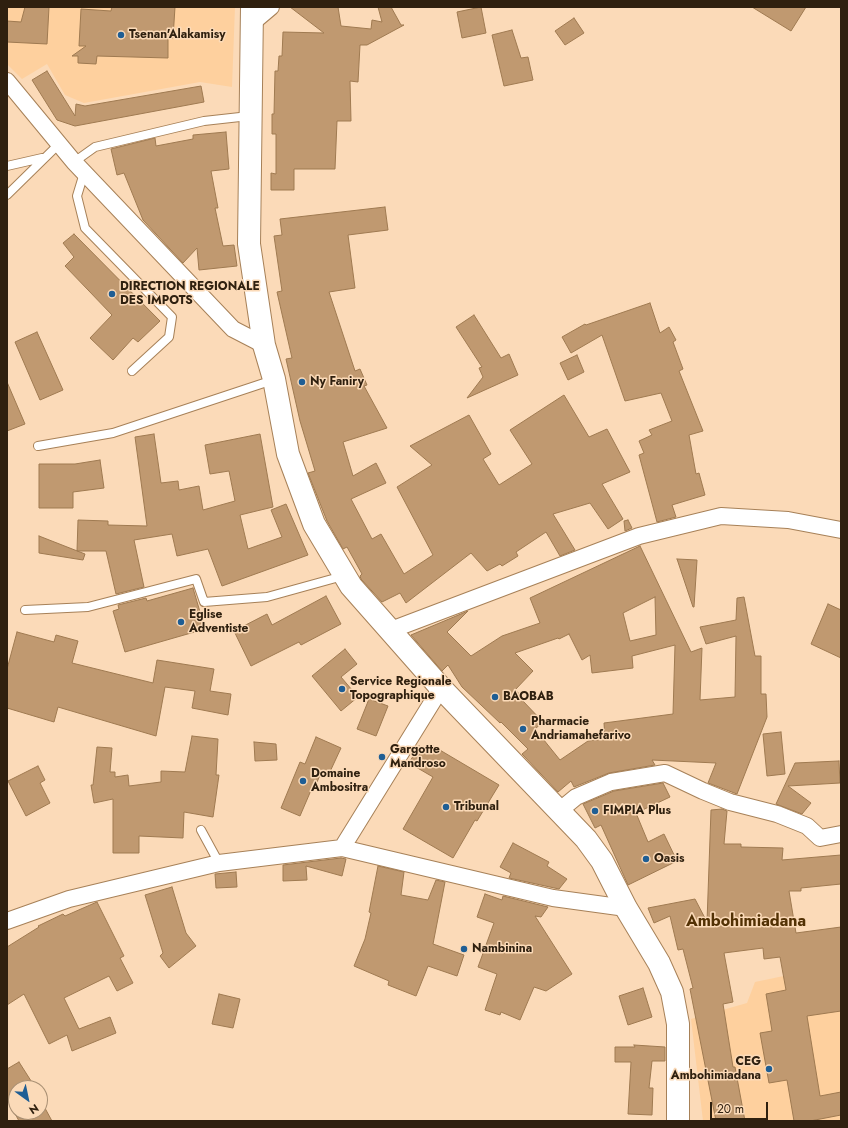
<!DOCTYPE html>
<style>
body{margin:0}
#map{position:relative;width:848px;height:1128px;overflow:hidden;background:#fbdab8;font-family:Jost,sans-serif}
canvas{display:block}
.frame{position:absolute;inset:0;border:8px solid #2f200f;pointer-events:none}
.north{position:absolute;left:8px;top:1080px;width:40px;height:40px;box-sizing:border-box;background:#fbdab8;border:1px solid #a99074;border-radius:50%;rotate:147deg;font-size:11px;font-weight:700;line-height:16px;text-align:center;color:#2f200f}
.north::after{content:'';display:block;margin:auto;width:14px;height:18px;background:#1f5e94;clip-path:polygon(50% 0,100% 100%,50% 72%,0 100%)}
.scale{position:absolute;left:710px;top:1102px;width:58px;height:18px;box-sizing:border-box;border:2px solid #2f200f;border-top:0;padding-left:5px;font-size:12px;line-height:14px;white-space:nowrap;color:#2f200f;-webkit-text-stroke:3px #fbdab8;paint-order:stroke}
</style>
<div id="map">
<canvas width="848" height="1128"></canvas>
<div class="frame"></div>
<div class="north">N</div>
<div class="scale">20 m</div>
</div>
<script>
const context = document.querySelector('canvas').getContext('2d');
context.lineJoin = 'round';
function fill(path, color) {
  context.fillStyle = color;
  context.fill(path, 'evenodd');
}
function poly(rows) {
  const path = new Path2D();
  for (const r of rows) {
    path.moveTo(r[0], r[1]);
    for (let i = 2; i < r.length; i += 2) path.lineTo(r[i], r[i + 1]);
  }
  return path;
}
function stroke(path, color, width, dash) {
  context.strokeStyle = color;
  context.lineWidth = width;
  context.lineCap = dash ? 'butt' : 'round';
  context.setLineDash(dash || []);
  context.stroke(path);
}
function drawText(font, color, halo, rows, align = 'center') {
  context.font = font + ' Jost,sans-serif';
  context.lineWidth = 3;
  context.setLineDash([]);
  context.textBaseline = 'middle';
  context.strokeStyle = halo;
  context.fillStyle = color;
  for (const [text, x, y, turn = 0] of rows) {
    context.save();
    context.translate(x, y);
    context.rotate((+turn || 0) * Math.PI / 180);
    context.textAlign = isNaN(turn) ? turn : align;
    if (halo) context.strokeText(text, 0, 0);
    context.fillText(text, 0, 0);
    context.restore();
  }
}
fill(poly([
 [7,7,235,7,232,87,200,82,84,103,65,95,47,64,22,79,7,64],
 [841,964,841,1120,703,1121,691,1019,747,1003,755,982]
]), '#fed09e');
const building = poly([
 [25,7,49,7,47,44,7,42,7,21,21,22,25,7],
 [112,7,175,7,173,38,168,38,168,58,97,56,96,64,78,63,78,56,72,56,86,46,79,46,81,9,111,11,112,7],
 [290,7,338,7,341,26,371,29,372,20,382,22,378,7,391,7,401,25,404,25,367,45,360,45,358,82,350,81,351,121,337,121,335,169,294,169,294,190,271,190,271,173,276,174,276,134,272,134,272,114,274,114,275,71,278,71,279,56,282,56,283,32,324,33,290,7],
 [481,7,486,33,462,38,457,12,481,7],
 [752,7,806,7,791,31,752,7],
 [574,18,584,33,565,45,555,31,574,18],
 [512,30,521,58,528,57,533,80,504,86,492,35,512,30],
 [47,71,75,116,76,104,85,106,201,86,204,102,75,126,57,120,32,80,47,71],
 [226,132,229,169,211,171,218,208,215,208,223,246,234,245,237,266,199,270,197,248,183,263,143,220,124,173,117,175,111,149,155,138,156,146,193,139,193,135,226,132],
 [385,207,388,230,348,235,355,288,329,292,355,371,360,369,367,385,364,386,387,428,343,442,353,476,376,463,386,483,351,499,372,539,381,534,404,574,433,555,397,487,432,465,410,446,469,415,491,454,483,459,499,485,532,464,510,430,564,395,589,437,607,429,630,472,602,484,623,519,608,529,590,503,553,514,575,550,560,556,546,532,516,552,518,556,502,566,500,564,487,571,471,553,406,603,400,593,382,602,361,579,360,576,362,574,347,547,343,549,327,521,308,473,315,471,300,421,286,359,292,358,277,292,282,291,274,236,282,235,280,219,385,207],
 [74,234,160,321,138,342,133,338,113,360,90,338,112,315,65,266,74,257,63,243,74,234],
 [650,303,660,333,669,327,676,340,673,342,683,369,679,371,703,431,689,435,696,474,699,473,705,495,672,505,676,517,657,522,639,455,644,453,639,441,652,435,649,430,672,421,661,393,625,401,602,335,571,353,562,337,585,324,586,325,650,303],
 [474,315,501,358,509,354,518,375,467,398,483,377,479,368,482,367,456,327,474,315],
 [37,332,63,390,40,400,15,342,37,332],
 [577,355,584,372,568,380,560,363,577,355],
 [7,382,25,424,7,431,7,382],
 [154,434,161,483,178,481,179,490,199,486,203,510,235,501,229,471,210,474,205,445,260,434,273,507,240,515,248,549,282,537,271,510,286,504,308,555,222,586,208,549,177,556,172,534,134,540,144,587,116,594,106,551,77,551,78,520,108,521,108,525,147,526,135,437,154,434],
 [100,460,104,488,73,492,73,508,39,508,39,464,75,464,100,460],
 [628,520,632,528,625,531,624,521,628,520],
 [39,536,85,554,83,560,39,553,39,536],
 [640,546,691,652,702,648,700,700,735,697,736,636,706,644,700,627,736,620,737,598,744,597,755,656,761,656,761,694,766,694,767,717,737,794,708,783,716,763,652,760,655,765,609,773,574,787,571,781,558,792,522,754,528,749,501,722,500,723,462,687,448,665,442,671,411,635,468,611,447,632,471,656,502,636,540,623,530,598,640,546],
 [655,597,656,635,630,641,623,613,655,597],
 [569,634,582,660,590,655,592,673,633,668,632,656,675,645,673,714,604,723,605,739,588,741,560,760,535,729,543,722,522,700,524,698,515,690,533,671,515,653,558,638,559,639,569,634],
 [677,559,697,560,694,607,693,607,677,559],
 [193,588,205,629,125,652,113,611,119,609,118,605,146,598,147,601,193,588],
 [326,596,341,624,301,645,299,642,251,666,234,631,267,614,272,625,326,596],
 [828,604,841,610,841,658,811,644,828,604],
 [17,632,54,642,56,635,78,641,72,663,153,683,157,660,214,669,210,691,231,694,228,715,192,708,195,691,165,687,156,736,58,707,54,722,7,708,7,669,17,632],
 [345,649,357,664,341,677,358,697,341,711,312,676,345,649],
 [369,699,388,706,376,736,357,729,369,699],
 [781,732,785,774,767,776,763,734,781,732],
 [192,736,218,739,216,775,219,775,213,817,184,812,183,838,139,836,139,853,113,853,113,799,94,803,91,785,93,785,97,747,112,748,110,772,115,772,115,777,128,775,129,786,161,782,161,771,185,772,192,736],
 [316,737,341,748,328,776,321,773,317,782,315,781,300,816,281,808,300,762,305,764,316,737],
 [254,742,276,744,277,760,255,761,254,742],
 [419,746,430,752,433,746,499,785,477,821,475,820,453,858,403,829,433,777,409,763,419,746],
 [839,761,840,783,788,786,811,803,802,814,776,804,795,763,839,761],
 [38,766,45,780,40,783,50,803,26,816,8,781,38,766],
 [663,783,670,797,636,813,648,842,664,834,677,861,628,885,601,825,595,828,583,804,614,791,663,783],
 [722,809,727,811,724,844,741,844,741,847,783,848,782,860,841,855,841,884,801,888,801,891,789,891,796,933,841,927,841,1011,807,1016,820,1096,841,1092,841,1115,810,1121,794,1121,787,1080,769,1083,760,1033,772,1031,766,994,786,990,780,957,764,959,763,948,724,953,733,1002,723,1004,733,1067,735,1067,745,1121,716,1121,690,989,693,988,683,949,678,950,670,916,654,923,648,908,695,899,707,922,711,810,722,809],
 [513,843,549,862,547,866,567,879,559,889,509,878,511,873,500,867,513,843],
 [341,858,346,859,342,876,306,866,307,880,283,881,283,865,341,858],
 [378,866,404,872,401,895,428,900,436,880,445,882,433,944,464,955,457,976,428,966,416,996,388,985,389,981,354,966,365,939,371,913,369,912,378,866],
 [236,872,237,887,216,888,215,874,236,872],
 [172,887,186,933,196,946,169,968,160,956,163,953,145,895,172,887],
 [485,894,502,900,503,896,548,907,541,917,535,916,572,974,546,991,534,987,520,1020,501,1012,500,1015,485,1010,497,974,478,967,494,923,477,917,485,894],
 [97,902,124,956,120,958,133,983,117,991,109,976,64,998,79,1029,110,1017,116,1033,72,1051,67,1035,49,1044,24,994,7,1005,7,947,39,927,38,926,63,914,65,916,97,902],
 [643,988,652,1017,628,1025,619,996,643,988],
 [219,994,240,999,233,1028,212,1024,219,994],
 [634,1045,665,1047,665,1061,652,1061,649,1088,653,1088,652,1115,628,1114,631,1062,615,1062,615,1047,635,1047,634,1045],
 [19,1062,33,1084,34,1088,16,1088,16,1112,40,1112,40,1099,52,1121,19,1121,7,1099,7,1069,19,1062]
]);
fill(building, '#c09970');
stroke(building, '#9f7a51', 1);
const service = poly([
 [74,162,95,147,204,121,249,116],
 [7,166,42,158],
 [84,173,77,196,85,228,172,317,169,337,132,371],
 [7,195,59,144],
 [38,446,113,433,273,380],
 [25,610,88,607,196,579,204,602,267,597,343,576],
 [201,830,219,863]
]);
const minor = poly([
 [252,23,271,7],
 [7,81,74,162,233,329,264,345],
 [391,630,639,536,721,516,788,520,841,530],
 [559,811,576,797,611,782,665,773,703,791,730,802,777,814,807,826,820,838,841,834],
 [342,848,441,688],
 [7,921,69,899,219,863,342,848,553,898,626,908]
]);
const primary = poly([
 [252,7,249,244,264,345,274,379,288,454,314,524,351,586,441,688,586,839,602,861,626,908,659,963,672,992,678,1024,678,1121]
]);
stroke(service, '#a78158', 10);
stroke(minor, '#a78158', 18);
stroke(primary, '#a78158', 24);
stroke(service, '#fff', 8);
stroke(minor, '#fff', 16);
stroke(primary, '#fff', 22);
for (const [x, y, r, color] of [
 [121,35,4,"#1f5e94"],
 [112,294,4,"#1f5e94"],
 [302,382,4,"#1f5e94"],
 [181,622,4,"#1f5e94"],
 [342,689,4,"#1f5e94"],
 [495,697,4,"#1f5e94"],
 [523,729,4,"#1f5e94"],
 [382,757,4,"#1f5e94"],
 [303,781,4,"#1f5e94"],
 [446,807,4,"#1f5e94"],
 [595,811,4,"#1f5e94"],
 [646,859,4,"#1f5e94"],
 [464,949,4,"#1f5e94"],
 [769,1069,4,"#1f5e94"]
]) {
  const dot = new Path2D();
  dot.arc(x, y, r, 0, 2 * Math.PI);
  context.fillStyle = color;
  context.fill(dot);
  stroke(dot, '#fbdab8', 1.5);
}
drawText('bold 12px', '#2f200f', '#fbdab8', [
 ["Tsenan'Alakamisy",129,35],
 ["DIRECTION REGIONALE",120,287],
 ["DES IMPOTS",120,301],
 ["Ny Faniry",310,382],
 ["Eglise",189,615],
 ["Adventiste",189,629],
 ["Service Regionale",350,682],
 ["Topographique",350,696],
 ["BAOBAB",503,697],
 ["Pharmacie",531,722],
 ["Andriamahefarivo",531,736],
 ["Gargotte",390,750],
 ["Mandroso",390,764],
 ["Domaine",311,774],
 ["Ambositra",311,788],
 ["Tribunal",454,807],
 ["FIMPIA Plus",603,811],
 ["Oasis",654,859],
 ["Nambinina",472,949],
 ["CEG",761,1062,"right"],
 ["Ambohimiadana",761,1076,"right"]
], 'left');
drawText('bold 16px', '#523104', '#fbdab8', [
 ["Ambohimiadana",746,922]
]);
</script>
